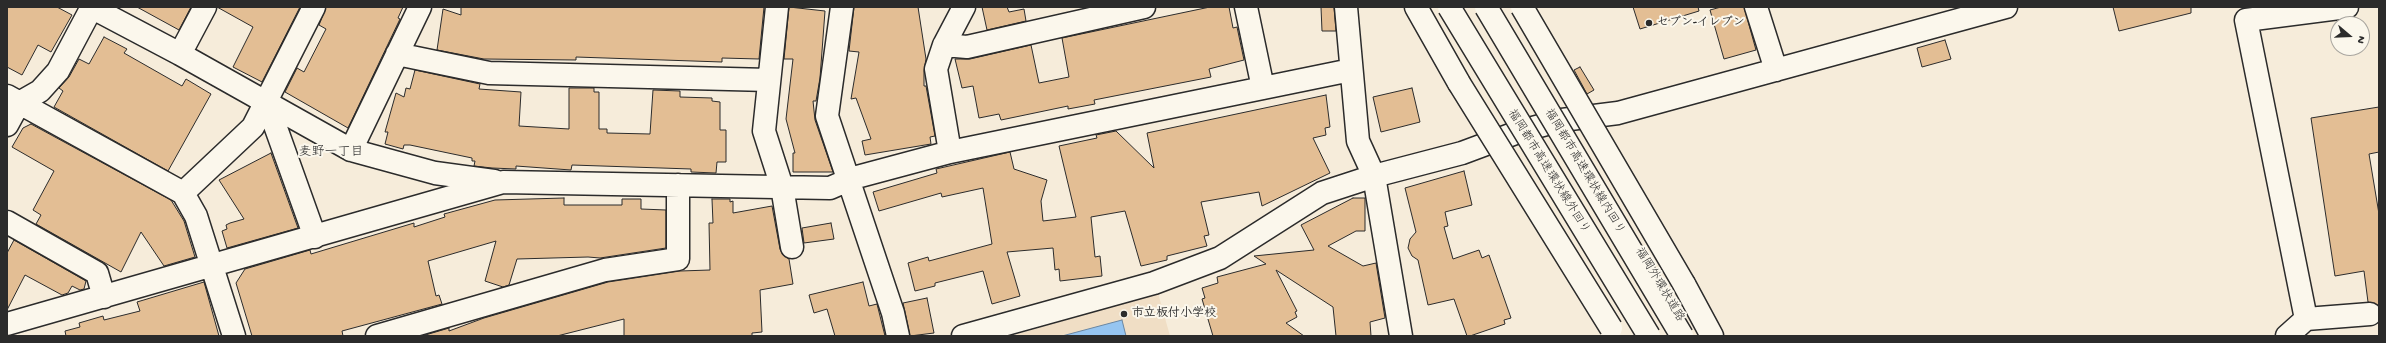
<!DOCTYPE html>
<meta charset="utf-8">
<style>
body{margin:0}
#map{position:relative;width:2386px;height:343px;overflow:hidden;background:#f6ecda;font-family:"Gochi Hand",sans-serif}
canvas{display:block}
.frame{position:absolute;inset:0;border:8px solid #2b2b2b;pointer-events:none}
.north{position:absolute;left:2330px;top:16px;width:40px;height:40px;box-sizing:border-box;background:#fbf7ec;border:1px solid #a8a59f;border-radius:50%;rotate:109deg;font-size:11px;font-weight:700;line-height:16px;text-align:center;color:#2b2b2b}
.north::after{content:'';display:block;margin:auto;width:14px;height:18px;background:#2b2b2b;clip-path:polygon(50% 0,100% 100%,50% 72%,0 100%)}
</style>
<div id="map">
<canvas width="2386" height="343"></canvas>
<div class="frame"></div>
<div class="north">N</div>
</div>
<script>
const context = document.querySelector('canvas').getContext('2d');
context.lineJoin = 'round';
function fill(path, color) {
  context.fillStyle = color;
  context.fill(path, 'evenodd');
}
function poly(rows) {
  const path = new Path2D();
  for (const r of rows) {
    path.moveTo(r[0], r[1]);
    for (let i = 2; i < r.length; i += 2) path.lineTo(r[i], r[i + 1]);
  }
  return path;
}
function stroke(path, color, width, dash) {
  context.strokeStyle = color;
  context.lineWidth = width;
  context.lineCap = dash ? 'butt' : 'round';
  context.setLineDash(dash || []);
  context.stroke(path);
}
function drawText(font, color, halo, rows, align = 'center') {
  context.font = font + ' "Gochi Hand","Klee One",sans-serif';
  context.lineWidth = 4;
  context.setLineDash([]);
  context.textBaseline = 'middle';
  context.strokeStyle = halo;
  context.fillStyle = color;
  for (const [text, x, y, turn = 0] of rows) {
    context.save();
    context.translate(x, y);
    context.rotate((+turn || 0) * Math.PI / 180);
    context.textAlign = isNaN(turn) ? turn : align;
    if (halo) context.strokeText(text, 0, 0);
    context.fillText(text, 0, 0);
    context.restore();
  }
}
fill(poly([
 [1158,293,1170,336,1011,336]
]), '#f0dec5');
const water = poly([
 [1122,320,1126,336,1062,336,1122,320]
]);
fill(water, '#96c5f1');
stroke(water, '#6b87a2', 1);
const building = poly([
 [7,7,57,7,72,15,51,52,38,45,22,75,7,67,7,7],
 [137,7,191,7,179,30,137,7],
 [217,7,300,7,262,82,233,67,253,27,217,7],
 [326,7,403,7,398,18,400,19,348,128,285,92,297,68,304,72,326,29,319,25,326,7],
 [461,7,764,7,759,59,722,58,722,62,576,57,576,60,484,59,437,50,443,9,461,15,461,7],
 [789,7,825,11,820,78,816,101,813,101,815,120,833,172,793,172,793,153,795,153,786,119,793,59,784,59,789,7],
 [854,7,918,7,926,59,924,71,924,86,926,86,935,136,930,137,931,144,865,155,862,141,871,139,856,98,851,99,859,52,849,51,854,7],
 [982,7,1007,7,1009,12,1024,9,1026,21,987,30,982,7],
 [1210,7,1229,7,1233,28,1237,27,1244,60,1209,69,1211,77,1094,100,1095,104,1068,109,1068,106,1001,120,999,114,979,118,973,86,962,88,955,59,970,59,1031,45,1039,83,1069,77,1062,38,1210,7],
 [1321,7,1334,7,1336,31,1322,31,1321,7],
 [1633,7,1698,7,1699,11,1640,29,1633,7],
 [1721,7,1744,7,1756,50,1724,59,1710,10,1721,7],
 [2113,7,2191,7,2191,13,2119,31,2113,7],
 [104,37,127,49,124,53,182,86,186,79,211,94,168,171,54,107,63,91,59,88,69,77,79,59,89,64,104,37],
 [1945,40,1951,59,1922,67,1917,48,1945,40],
 [1580,67,1594,90,1587,94,1574,70,1580,67],
 [415,70,480,84,479,89,521,92,519,126,569,129,569,88,594,88,594,92,599,92,599,129,607,129,607,133,650,134,653,90,680,91,680,97,712,98,712,101,720,102,720,130,726,130,726,162,717,162,716,173,691,172,691,169,572,165,571,170,516,166,516,169,492,168,474,166,475,161,472,161,472,158,410,145,404,145,403,149,385,144,388,132,385,132,396,93,404,97,406,88,410,89,415,70],
 [1412,88,1420,122,1381,132,1373,97,1412,88],
 [1326,95,1330,127,1325,128,1326,135,1313,138,1330,173,1262,206,1259,192,1201,202,1209,235,1204,236,1207,246,1167,256,1167,260,1141,266,1125,211,1091,217,1095,257,1100,256,1102,276,1060,281,1059,269,1055,270,1053,248,1007,252,1020,296,992,304,983,271,935,283,935,286,915,291,908,263,928,257,929,261,992,244,983,188,942,197,941,193,879,211,873,192,937,173,936,169,1010,152,1014,169,1047,180,1041,201,1043,221,1076,217,1059,146,1097,138,1096,135,1116,131,1154,168,1147,133,1326,95],
 [2379,107,2379,152,2369,154,2379,214,2379,306,2368,302,2364,271,2335,276,2311,118,2379,107],
 [31,124,171,200,184,221,195,257,164,266,141,232,121,272,36,224,41,215,33,210,54,171,12,147,23,128,31,124],
 [271,153,298,228,227,248,222,231,227,229,226,225,230,223,244,219,219,180,271,153],
 [1464,171,1472,205,1445,212,1448,226,1444,227,1453,259,1479,250,1482,258,1489,255,1511,318,1504,320,1505,324,1470,336,1467,336,1454,299,1428,305,1418,260,1412,256,1408,248,1410,239,1416,232,1405,188,1464,171],
 [564,198,564,205,622,205,622,199,641,199,641,209,666,210,666,248,600,258,588,257,517,259,509,285,503,287,485,281,496,241,428,261,436,296,439,295,442,304,342,331,343,336,252,336,236,283,245,269,310,250,311,254,414,223,414,227,445,217,444,214,495,200,564,198],
 [1353,198,1365,198,1365,231,1356,231,1328,246,1363,266,1376,263,1385,318,1370,322,1371,336,1336,336,1333,307,1276,270,1297,311,1295,312,1297,317,1286,323,1304,336,1213,336,1202,299,1205,298,1202,288,1218,283,1217,277,1266,264,1254,256,1314,250,1301,225,1353,198],
 [712,199,730,199,730,202,733,201,733,213,772,206,780,249,783,255,789,259,793,284,760,290,762,332,752,333,752,336,624,336,624,319,557,336,422,336,449,328,449,331,484,318,608,282,680,271,710,270,709,223,713,223,712,199],
 [831,223,834,239,804,243,802,228,831,223],
 [14,240,86,281,84,289,80,290,72,286,68,293,62,295,25,275,7,310,7,253,14,240],
 [204,282,219,336,66,336,65,331,80,327,79,323,103,316,104,320,140,311,137,302,204,282],
 [863,282,869,306,877,304,885,336,835,336,827,309,814,313,809,295,863,282],
 [927,298,934,333,910,336,903,303,927,298]
]);
fill(building, '#e3be94');
stroke(building, '#2b2b2b', 1);
const minor = poly([
 [91,7,180,54,205,7],
 [777,7,764,131,782,187,792,247],
 [842,7,827,116,893,313,898,336],
 [1246,7,1263,88],
 [1346,7,1358,141,1374,176,1401,336],
 [1756,7,1776,70],
 [2347,7,2246,20,2306,319,2370,314],
 [944,45,967,47,1144,7],
 [180,54,351,150,435,173,494,181],
 [397,54,489,73,769,80],
 [7,96,183,193,196,216,234,336],
 [267,103,315,237],
 [7,125,19,103,40,91,58,71,92,7],
 [351,150,420,7],
 [950,152,1351,70],
 [183,193,253,127,314,7],
 [7,222,97,273,104,297],
 [7,324,503,182,830,188,853,178,950,152,936,69,944,45,964,7],
 [377,336,605,270,678,259,678,185],
 [963,336,1154,283,1220,258,1322,193,1374,176,1462,153,1521,131,1562,120,1618,113,2006,7],
 [2287,336,2306,319]
]);
const highway = poly([
 [1416,7,1459,83],
 [1684,284,1712,336]
]);
stroke(minor, '#2b2b2b', 25);
stroke(highway, '#2b2b2b', 25);
stroke(minor, '#fbf7ec', 22);
stroke(highway, '#fbf7ec', 22);
const highwayBridge = poly([
 [1449,7,1649,336],
 [1486,7,1682,336],
 [1522,7,1684,284],
 [1459,83,1611,328]
]);
stroke(highwayBridge, '#2b2b2b', 25, []);
stroke(highwayBridge, '#fbf7ec', 22);
for (const [x, y, r, color] of [
 [1649,23,4,"#2b2b2b"],
 [1124,314,4,"#2b2b2b"]
]) {
  const dot = new Path2D();
  dot.arc(x, y, r, 0, 2 * Math.PI);
  context.fillStyle = color;
  context.fill(dot);
  stroke(dot, '#fbf7ec', 1.5);
}
drawText('bold 12px', '#2b2b2b', '#fbf7ec', [
 ["セブン-イレブン",1657,23],
 ["市立板付小学校",1132,314]
], 'left');
drawText('12px', '#2b2b2b', '#fbf7ec', [
 ["福岡都市高速環状線外回り",1548,172,58],
 ["福岡都市高速環状線内回り",1584,172,59],
 ["福岡外環状道路",1659,285,59]
]);
drawText('13px', '#2b2b2b', '#fbf7ec', [
 ["麦野一丁目",331,153]
]);
</script>
